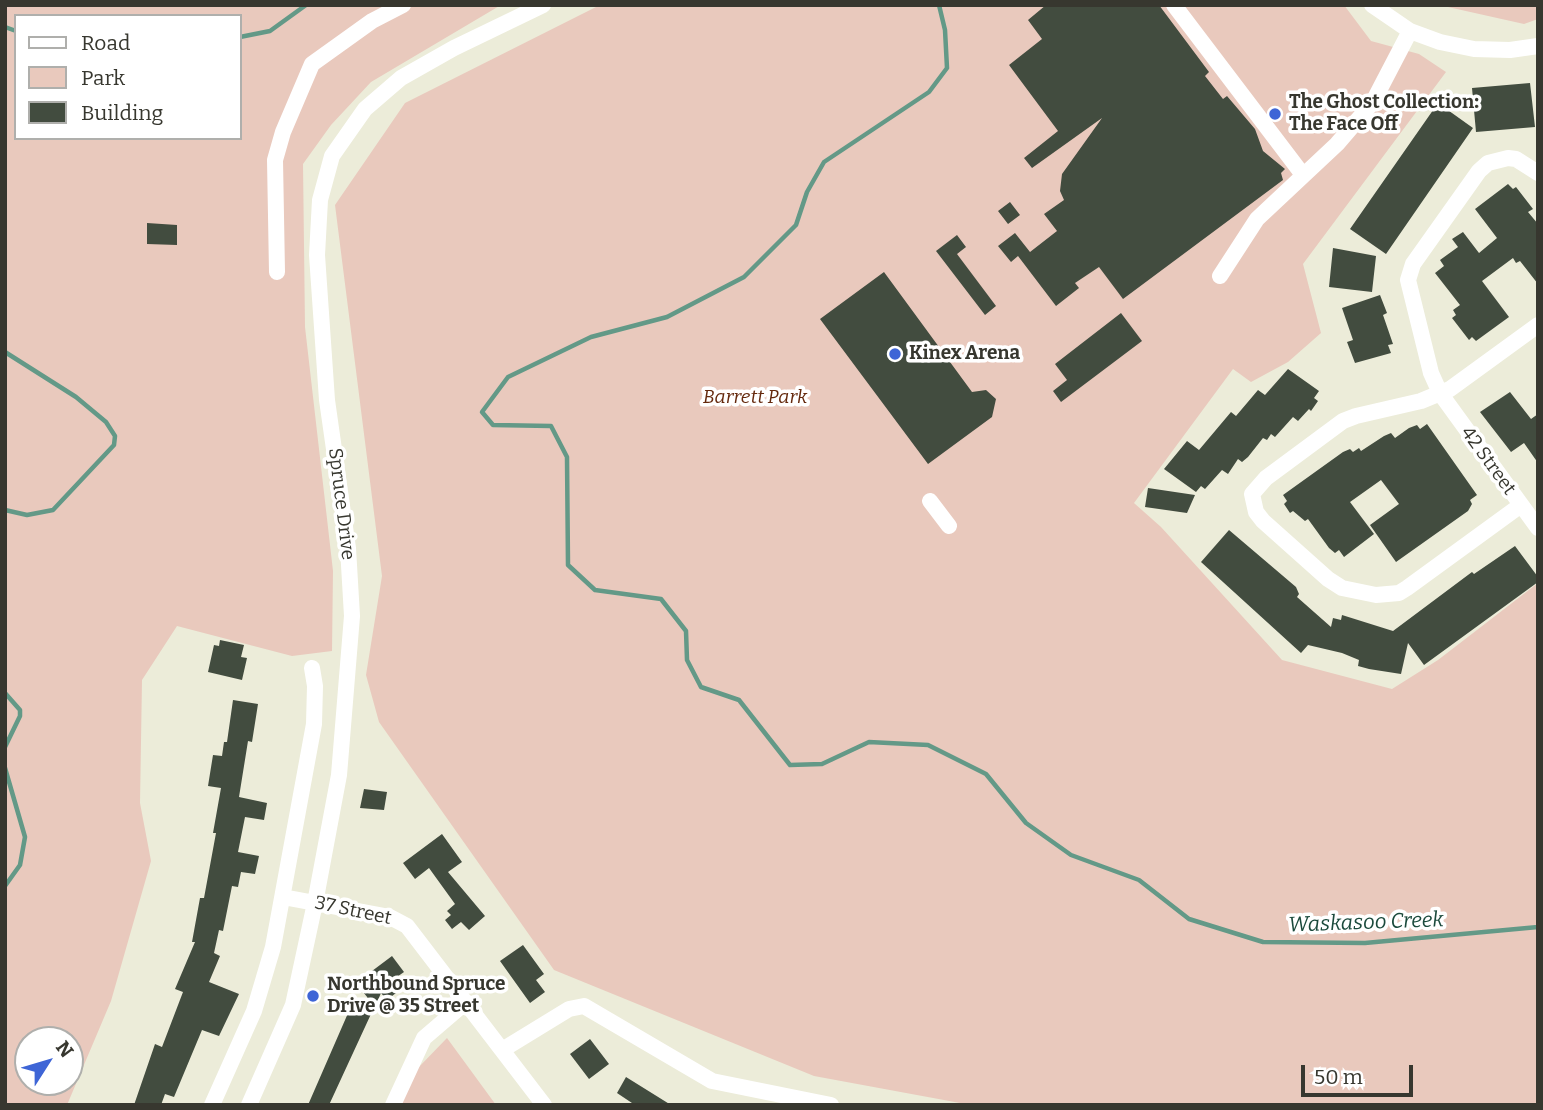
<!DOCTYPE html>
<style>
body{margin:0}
#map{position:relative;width:1543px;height:1110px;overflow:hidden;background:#ececd9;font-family:Bitter,serif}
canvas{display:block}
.frame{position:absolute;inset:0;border:7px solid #37372f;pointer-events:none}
.legend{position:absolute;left:14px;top:14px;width:228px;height:126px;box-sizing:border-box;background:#fff;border:2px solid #afafac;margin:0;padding:9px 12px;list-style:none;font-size:21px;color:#37372f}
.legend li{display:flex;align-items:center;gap:14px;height:35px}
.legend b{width:35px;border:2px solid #afafac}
.north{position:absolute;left:14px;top:1026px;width:70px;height:70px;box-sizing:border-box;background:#fff;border:2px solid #afafac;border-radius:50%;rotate:53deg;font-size:19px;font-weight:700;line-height:28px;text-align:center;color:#37372f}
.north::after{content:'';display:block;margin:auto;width:24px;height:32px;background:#3e65d6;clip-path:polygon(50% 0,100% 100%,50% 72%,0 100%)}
.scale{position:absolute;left:1301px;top:1065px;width:112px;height:32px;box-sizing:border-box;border:4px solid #37372f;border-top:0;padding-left:9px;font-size:21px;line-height:24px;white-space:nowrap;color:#37372f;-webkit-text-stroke:5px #fff;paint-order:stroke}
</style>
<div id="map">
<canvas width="1543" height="1110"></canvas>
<div class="frame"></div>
<ul class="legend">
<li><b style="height:9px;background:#fff"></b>Road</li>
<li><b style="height:19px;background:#e9c9bd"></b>Park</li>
<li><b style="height:19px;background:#424c3f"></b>Building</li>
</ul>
<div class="north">N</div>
<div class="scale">50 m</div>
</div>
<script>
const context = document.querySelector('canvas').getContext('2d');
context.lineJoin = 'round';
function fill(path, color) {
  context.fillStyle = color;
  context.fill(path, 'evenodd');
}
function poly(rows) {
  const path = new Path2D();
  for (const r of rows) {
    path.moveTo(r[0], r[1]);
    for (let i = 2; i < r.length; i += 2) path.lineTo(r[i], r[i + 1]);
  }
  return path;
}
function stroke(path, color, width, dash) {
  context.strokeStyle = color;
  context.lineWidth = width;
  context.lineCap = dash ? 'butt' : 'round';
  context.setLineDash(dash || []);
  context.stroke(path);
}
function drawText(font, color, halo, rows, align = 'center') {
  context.font = font + ' Bitter,serif';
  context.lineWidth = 7;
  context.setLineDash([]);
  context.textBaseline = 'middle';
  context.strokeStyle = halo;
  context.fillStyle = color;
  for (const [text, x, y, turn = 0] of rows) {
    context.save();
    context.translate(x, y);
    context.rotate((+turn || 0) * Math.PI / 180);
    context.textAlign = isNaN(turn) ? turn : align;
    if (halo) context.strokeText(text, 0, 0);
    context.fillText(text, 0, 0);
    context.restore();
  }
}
fill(poly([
 [5,5,501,5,371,82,331,125,303,164,305,327,333,571,332,651,292,656,177,626,142,680,140,803,151,861,111,1001,67,1105,5,1105],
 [16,16,240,16,240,138,16,138],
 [28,1040,70,1040,70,1082,28,1082],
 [600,5,1344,5,1371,41,1419,54,1446,72,1303,264,1321,333,1288,362,1251,382,1233,369,1134,503,1161,527,1282,660,1392,689,1438,660,1538,583,1538,1105,971,1105,814,1076,554,970,379,722,366,675,382,576,335,205,405,103],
 [1439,5,1538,5,1538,19,1524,24],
 [447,1038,496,1105,401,1105,416,1070]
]), '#e9c9bd');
stroke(poly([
 [939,5,945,30,947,68,929,92,824,162,807,192,796,225,744,277,667,317,591,337,508,377,482,412,493,425,551,426,567,457,568,565,595,590,661,599,686,631,687,660,701,687,739,700,790,765,822,764,869,742,928,745,986,774,1026,823,1071,855,1139,880,1189,919,1263,942,1365,943,1538,927],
 [5,27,16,31],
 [240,37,270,31,306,5],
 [5,352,76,397,106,422,115,436,114,445,53,510,27,515,5,510],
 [5,693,20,710,20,716,5,747],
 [5,768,25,837,20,865,5,886]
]), '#639987', 4.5);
fill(poly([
 [1046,5,1159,5,1209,72,1205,76,1223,99,1227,96,1255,129,1263,151,1285,169,1281,173,1283,180,1123,299,1099,267,1075,283,1079,288,1056,306,1018,256,1011,262,998,246,1015,233,1030,252,1057,231,1044,214,1064,200,1060,191,1062,174,1102,118,1032,168,1024,158,1058,131,1009,65,1042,39,1028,20],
 [1530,83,1535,127,1476,132,1472,88],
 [1438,103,1473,128,1386,254,1350,229],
 [1508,184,1513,189,1516,187,1533,209,1528,212,1538,224,1538,284,1520,261,1516,263,1513,258,1482,281,1509,317,1476,341,1472,337,1469,340,1452,318,1456,315,1453,310,1460,305,1435,273,1444,266,1440,260,1458,247,1452,239,1463,232,1479,253,1497,238,1475,209],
 [1010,202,1020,215,1008,224,998,211],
 [147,223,177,225,177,245,147,244],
 [957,235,966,247,957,254,996,306,985,315,936,251],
 [1333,248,1376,256,1372,292,1329,287],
 [884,272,972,392,986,390,996,399,992,417,928,464,820,319],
 [1380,295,1387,313,1383,315,1393,344,1388,345,1391,353,1355,363,1347,342,1353,340,1342,308],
 [1121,313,1142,341,1061,402,1053,391,1067,380,1055,364],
 [1288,369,1319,391,1314,398,1318,401,1311,411,1309,409,1298,421,1293,417,1275,437,1271,434,1267,440,1263,438,1248,457,1242,462,1238,459,1228,474,1222,470,1205,489,1201,486,1196,492,1164,469,1187,441,1199,450,1231,412,1236,416,1258,390,1265,395],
 [1510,392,1531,419,1538,414,1538,463,1524,443,1511,452,1480,412],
 [1427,424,1477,495,1470,500,1472,504,1468,511,1396,562,1370,525,1399,504,1381,480,1350,502,1374,534,1344,557,1339,550,1335,553,1329,548,1308,519,1305,521,1293,511,1290,513,1284,504,1287,501,1283,495,1343,452,1350,449,1353,452,1359,448,1361,451,1384,436,1391,433,1395,438,1409,428,1417,425,1420,429],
 [1148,488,1195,495,1187,513,1145,507],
 [1229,530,1296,587,1299,594,1297,597,1331,627,1333,618,1341,620,1342,615,1393,631,1472,572,1474,574,1515,546,1538,577,1538,582,1424,665,1408,643,1401,674,1369,669,1358,666,1359,660,1342,653,1308,645,1301,653,1201,562],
 [220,640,244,645,241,657,247,658,242,680,208,672,214,645,219,646],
 [233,700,258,704,252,742,248,741,239,797,267,803,264,820,245,817,238,852,259,856,255,874,241,872,238,887,232,886,223,931,219,930,214,953,220,956,209,982,239,994,219,1036,202,1030,174,1097,165,1094,161,1105,134,1105,155,1044,162,1047,183,992,175,989,195,942,192,942,200,898,204,898,216,833,213,833,221,788,208,786,213,755,222,756,224,742,227,742],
 [364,789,387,792,384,810,360,808],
 [442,834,462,862,448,872,485,916,469,930,461,922,452,929,445,920,451,915,447,911,455,904,429,868,415,879,403,863],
 [523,945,544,974,536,980,545,992,530,1003,500,961],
 [392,956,404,972,394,979,401,989,387,1000,381,993,375,1007,356,983],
 [352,1004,371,1014,329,1105,308,1105],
 [590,1039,609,1064,589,1079,570,1054],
 [626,1077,671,1105,635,1105,617,1093]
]), '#424c3f');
stroke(poly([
 [1174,5,1303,175],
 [1372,5,1410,31,1440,42,1474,49,1510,50,1538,46],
 [1538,173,1516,159,1508,158,1488,163,1479,171,1413,264,1408,280,1431,373,1440,393,1538,528],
 [277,272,275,160,283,132,312,64,372,21,403,5],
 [1220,276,1257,219,1337,144,1373,102,1410,31],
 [930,501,949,526],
 [1521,505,1407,588,1399,593,1376,595,1342,588,1328,579,1263,521,1256,512,1252,494,1266,478,1343,421,1356,416,1421,401,1450,389,1538,325],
 [283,897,390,917,407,926,544,1105],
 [502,1050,569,1009,584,1006,712,1081,831,1105],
 [212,1105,254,1011,273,947,314,724,315,686,312,668],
 [249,1105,293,1005,315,903,339,775,352,616,348,548,327,400,317,255,320,200,332,156,365,109,401,78,454,48,543,5],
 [393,1105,424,1038,466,1002]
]), '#fff', 16);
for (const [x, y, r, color] of [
 [1275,114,7,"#3e65d6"],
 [895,354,7,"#3e65d6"],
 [313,996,7,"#3e65d6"]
]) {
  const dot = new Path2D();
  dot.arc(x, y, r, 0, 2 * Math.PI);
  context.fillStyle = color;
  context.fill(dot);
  stroke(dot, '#fff', 2.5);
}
drawText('bold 19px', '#37372f', '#fff', [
 ["The Ghost Collection:",1289,103],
 ["The Face Off",1289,125],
 ["Kinex Arena",909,354],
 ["Northbound Spruce",327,985],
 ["Drive @ 35 Street",327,1007]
], 'left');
drawText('italic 19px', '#64280c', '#fff', [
 ["Barrett Park",755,398]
]);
drawText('19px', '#37372f', '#fff', [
 ["42 Street",1488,461,54],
 ["Spruce Drive",341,504,83],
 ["37 Street",353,911,12]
]);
drawText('italic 21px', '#1b4a3c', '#fff', [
 ["Waskasoo Creek",1366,923,-2]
]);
</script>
